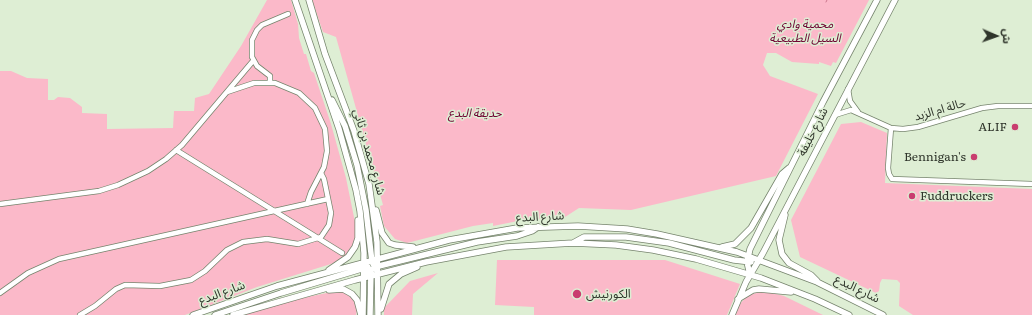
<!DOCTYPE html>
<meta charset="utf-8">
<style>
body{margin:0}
#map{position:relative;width:1032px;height:315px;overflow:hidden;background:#deeed4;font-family:Literata,"Noto Sans Arabic",serif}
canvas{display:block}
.north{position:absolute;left:976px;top:16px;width:40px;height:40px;-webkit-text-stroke:3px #deeed4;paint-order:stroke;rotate:92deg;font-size:11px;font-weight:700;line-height:16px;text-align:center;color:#2f352b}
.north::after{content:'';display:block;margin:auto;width:14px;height:18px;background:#2f352b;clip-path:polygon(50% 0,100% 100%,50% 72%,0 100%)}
</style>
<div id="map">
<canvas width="1032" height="315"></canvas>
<div class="north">ش</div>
</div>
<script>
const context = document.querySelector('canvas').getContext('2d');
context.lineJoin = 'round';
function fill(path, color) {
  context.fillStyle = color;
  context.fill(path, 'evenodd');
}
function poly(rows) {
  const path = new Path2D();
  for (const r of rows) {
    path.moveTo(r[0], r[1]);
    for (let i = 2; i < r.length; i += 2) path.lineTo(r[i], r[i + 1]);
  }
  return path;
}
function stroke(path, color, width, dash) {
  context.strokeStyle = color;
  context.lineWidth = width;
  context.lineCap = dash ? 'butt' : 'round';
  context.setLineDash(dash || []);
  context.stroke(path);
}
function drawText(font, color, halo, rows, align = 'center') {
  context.font = font + ' Literata,"Noto Sans Arabic",serif';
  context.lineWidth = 3;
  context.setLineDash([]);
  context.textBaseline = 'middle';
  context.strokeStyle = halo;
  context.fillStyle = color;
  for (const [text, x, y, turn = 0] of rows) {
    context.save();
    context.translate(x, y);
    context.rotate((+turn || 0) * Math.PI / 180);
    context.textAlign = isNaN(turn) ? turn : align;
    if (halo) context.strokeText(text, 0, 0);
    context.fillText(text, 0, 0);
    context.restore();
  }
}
fill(poly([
 [267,0,291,0,298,24,299,38,304,54,306,54,311,71,314,73,331,124,346,178,356,227,356,240,348,254,334,263,257,287,185,315,0,315,0,71,11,71,27,78,48,79,48,100,54,100,58,97,70,98,82,107,82,113,107,114,107,129,173,128,174,111,194,111,195,98,209,94,241,46],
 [312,0,869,0,836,63,833,62,831,66,819,62,819,64,792,62,776,53,767,53,763,65,770,76,818,94,776,176,631,210,579,208,565,217,523,220,493,226,493,223,473,226,407,243,395,239,384,226,380,206,383,205,336,37,323,32],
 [861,122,887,133,885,183,1032,189,1032,315,913,315,899,306,900,283,897,280,882,279,880,283,879,291,876,293,800,257,791,220,841,124],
 [497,260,665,260,740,284,727,315,534,315,534,307,495,305],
 [438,273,413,294,412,315,384,315,384,308,410,281],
 [341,290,351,295,358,307,356,315,243,315,293,300],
 [765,291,784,296,823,315,735,315,739,305,748,295]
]), '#fbb9c9');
stroke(poly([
 [826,2,827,0]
]), '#cc788e', 1);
const minor = poly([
 [270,82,270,76,257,66,252,57,252,40,257,30,262,25,288,14],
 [848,89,850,101,858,112],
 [227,92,254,83,275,83,299,93,315,108,325,129,327,151,324,167,311,192,307,204],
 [835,115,851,110,891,128,903,129,918,127,982,108,998,106,1032,106],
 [891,128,888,168,889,174,892,179,1032,184],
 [176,150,342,253],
 [0,204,99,191,118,185,148,171,166,159,182,145,253,61],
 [0,293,28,273,59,259,328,199],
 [80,315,95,306,116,289,125,285,160,286,191,280,205,271,227,250,243,242,267,239,298,244,321,237,329,225,331,213,324,179,321,173]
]);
const major = poly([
 [295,0,339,129,356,190,360,211,364,253,363,315],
 [309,0,325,54,354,131,369,184,377,242,378,315],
 [332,100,345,126,357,165,366,210,372,262,378,273],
 [376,210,382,233,389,243,395,245,413,247],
 [785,215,779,240,782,254,789,263,811,275,817,281],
 [573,243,584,237,626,237,669,243,734,260,751,262],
 [722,247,735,244,751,228,782,174,789,168],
 [329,270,348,257,355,247,358,238,358,220],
 [750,275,747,262,750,249,823,102,877,0],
 [365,277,369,271,379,266,477,242,517,236,532,231,538,227],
 [329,290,343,289,352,294,357,300,361,315],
 [738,299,753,290,759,289,791,292],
 [381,309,389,284,401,274,417,267],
 [193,315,277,286,449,240,517,228,578,226,627,229,657,234,737,252,817,282,883,315],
 [215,315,281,293,368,267],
 [233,315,355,280,426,262,506,247,573,243,616,245,653,250,696,259,761,278,815,299,849,315],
 [370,315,371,272],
 [732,315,746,282,763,253,895,0]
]);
stroke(minor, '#76846d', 6);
stroke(major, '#76846d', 7);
stroke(minor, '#fff', 4.5);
stroke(major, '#fff', 5.5);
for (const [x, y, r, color] of [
 [1015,127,4,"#c93d6f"],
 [974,157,4,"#c93d6f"],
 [912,196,4,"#c93d6f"],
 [577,294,5,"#c93d6f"]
]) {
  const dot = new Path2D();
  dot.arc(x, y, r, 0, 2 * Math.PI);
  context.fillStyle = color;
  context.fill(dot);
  stroke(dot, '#deeed4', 1.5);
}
drawText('italic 12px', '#700534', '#deeed4', [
 ["محمية وادي",805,24],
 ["السيل الطبيعية",805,38],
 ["حديقة البدع",475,113]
]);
drawText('12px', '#2f352b', '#deeed4', [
 ["حالة ام الزبد",940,110,-16],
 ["شارع خليفة",813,132,-63],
 ["شارع محمد بن ثاني",369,152,74],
 ["شارع البدع",540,217,-3],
 ["شارع البدع",857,289,26],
 ["شارع البدع",222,293,-20]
]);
drawText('12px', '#2f352b', '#deeed4', [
 ["ALIF",1007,127],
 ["Bennigan's",966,157],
 ["Fuddruckers",920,196,"left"],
 ["الكورنيش",586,294,"left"]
], 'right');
</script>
